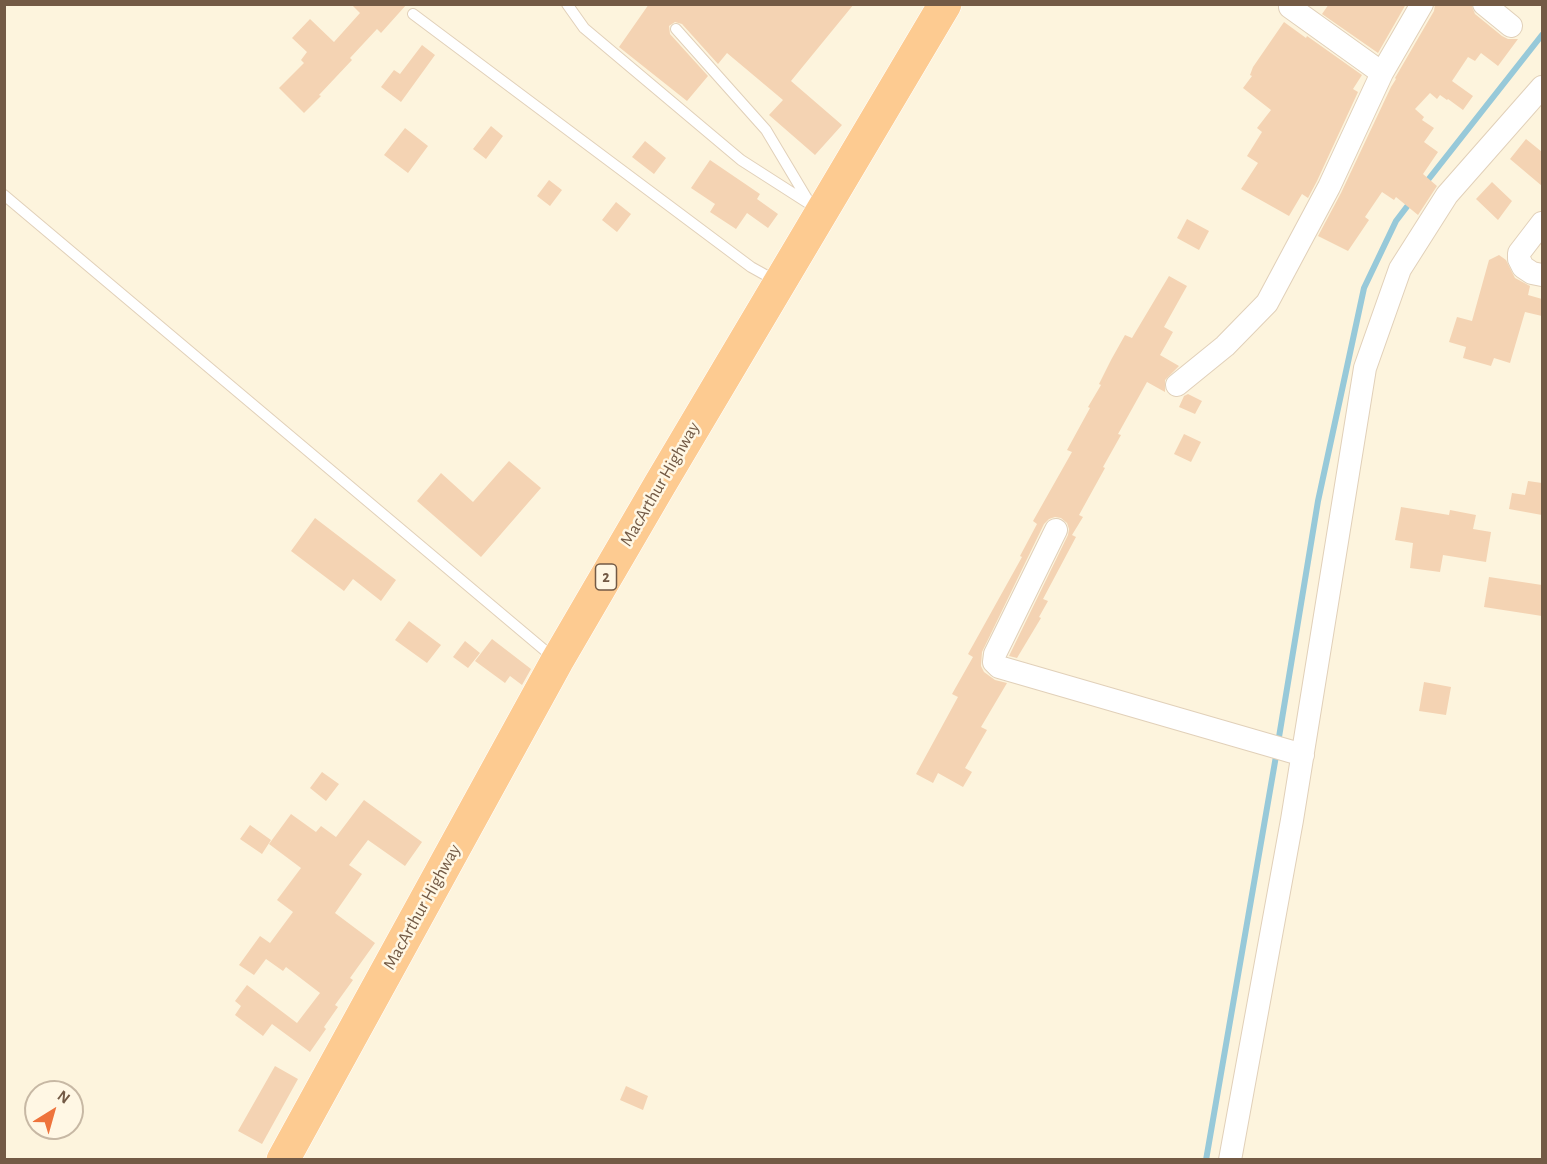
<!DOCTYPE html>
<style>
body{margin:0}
#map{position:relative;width:1547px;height:1164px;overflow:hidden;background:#fdf4dd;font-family:"Alegreya Sans",sans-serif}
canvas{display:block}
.frame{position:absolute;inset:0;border:6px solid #735a45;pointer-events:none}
.north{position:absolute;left:24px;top:1080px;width:60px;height:60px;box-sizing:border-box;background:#fff7e4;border:2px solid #c7b8a4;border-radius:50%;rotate:37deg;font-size:16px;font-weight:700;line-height:24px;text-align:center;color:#735a45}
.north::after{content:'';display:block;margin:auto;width:21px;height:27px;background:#ee733b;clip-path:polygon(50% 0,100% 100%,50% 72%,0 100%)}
</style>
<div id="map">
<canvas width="1547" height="1164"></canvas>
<div class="frame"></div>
<div class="north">N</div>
</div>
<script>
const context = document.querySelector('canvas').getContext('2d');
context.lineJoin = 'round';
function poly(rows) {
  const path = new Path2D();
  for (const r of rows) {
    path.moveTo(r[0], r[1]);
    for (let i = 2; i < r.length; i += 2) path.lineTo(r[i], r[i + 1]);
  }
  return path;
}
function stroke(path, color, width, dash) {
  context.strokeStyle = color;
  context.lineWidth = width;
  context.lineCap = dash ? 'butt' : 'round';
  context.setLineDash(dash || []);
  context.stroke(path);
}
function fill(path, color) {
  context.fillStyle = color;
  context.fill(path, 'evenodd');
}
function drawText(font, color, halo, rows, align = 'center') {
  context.font = font + ' "Alegreya Sans",sans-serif';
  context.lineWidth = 5;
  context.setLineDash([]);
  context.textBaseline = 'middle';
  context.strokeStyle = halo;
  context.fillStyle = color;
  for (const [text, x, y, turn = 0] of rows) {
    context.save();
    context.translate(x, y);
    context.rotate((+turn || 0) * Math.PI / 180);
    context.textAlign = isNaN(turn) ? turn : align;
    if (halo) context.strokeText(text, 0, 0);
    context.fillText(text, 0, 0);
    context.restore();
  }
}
stroke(poly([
 [1424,185,1542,35],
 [1279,737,1318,501,1364,288,1396,221,1412,200],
 [1206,1160,1276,756]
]), '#97c9d9', 6);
fill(poly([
 [351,4,407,4,381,33,377,29,350,58,352,60,319,95,321,96,304,113,279,88,304,63,301,60,307,52,292,38,310,19,334,42,360,13],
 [649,4,854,4,791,81,842,125,815,155,769,115,783,100,727,53,718,64,682,24,675,22,669,26,670,34,708,76,687,101,619,47],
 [1329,4,1406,4,1378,53,1322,14],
 [1435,4,1471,4,1475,14,1502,36,1508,39,1518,39,1498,66,1481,53,1475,61,1468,57,1452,81,1473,96,1463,110,1448,99,1447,100,1440,95,1437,99,1430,93,1415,109,1424,117,1422,120,1434,128,1424,142,1438,152,1423,174,1437,186,1418,215,1396,197,1394,200,1382,192,1365,217,1369,220,1348,251,1318,236,1341,193,1391,87,1396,79,1395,78,1434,11],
 [1284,22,1306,38,1307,36,1362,75,1353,89,1358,92,1317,181,1308,198,1302,194,1289,216,1241,189,1258,163,1247,156,1262,132,1257,128,1271,110,1243,88,1252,76,1250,75,1253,67],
 [422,45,435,55,401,102,381,87,394,70,400,74],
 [491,126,503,136,486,159,473,149],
 [405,128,428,146,408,173,384,155],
 [1526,139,1542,152,1542,186,1510,159],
 [645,141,666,158,654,174,632,157],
 [710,160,760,194,757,199,778,214,768,228,747,213,736,229,710,212,715,204,691,188],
 [549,180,562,190,550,206,537,196],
 [1492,182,1512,201,1498,220,1476,199],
 [616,202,631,214,617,232,602,220],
 [1187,219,1209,231,1199,250,1177,238],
 [1499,255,1506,260,1515,278,1530,286,1528,295,1542,299,1542,316,1525,312,1510,363,1494,358,1491,366,1463,358,1466,347,1449,342,1457,317,1472,321,1489,260],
 [1169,276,1187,286,1164,327,1173,332,1160,355,1179,366,1165,380,1165,392,1147,382,1118,434,1121,435,1103,467,1105,468,1079,515,1083,517,1072,535,1076,537,1043,599,1048,601,1039,617,1041,618,1017,658,1009,656,1068,535,1069,529,1067,523,1061,518,1055,517,1049,519,1044,524,982,652,981,666,984,672,995,680,1007,683,981,727,987,730,965,768,972,772,963,787,938,773,933,783,916,774,958,697,952,694,973,657,968,654,1022,557,1020,556,1037,524,1033,521,1072,452,1067,450,1090,408,1088,407,1101,385,1099,384,1111,360,1125,335,1132,338],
 [1188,394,1202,401,1195,414,1179,407,1184,396],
 [1184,434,1201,442,1191,462,1174,454],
 [509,461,541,488,481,557,417,501,441,473,473,502],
 [1528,481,1542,483,1542,515,1509,509,1512,493,1525,495],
 [1401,507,1449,515,1450,510,1476,515,1473,529,1491,532,1486,562,1443,555,1440,572,1410,568,1413,543,1395,540],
 [315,518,396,580,381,601,353,579,344,591,291,551],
 [1489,577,1542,585,1542,616,1484,607],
 [409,621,441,645,427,663,395,640],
 [492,639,531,669,522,685,510,676,505,683,475,661],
 [465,641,480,653,468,668,453,657],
 [1424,682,1451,687,1446,715,1419,711],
 [322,772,339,784,326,801,310,788],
 [364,800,422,842,405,866,368,840,349,865,362,874,335,913,375,943,350,978,353,980,335,1005,338,1007,324,1027,326,1029,310,1052,272,1024,263,1036,235,1015,241,1006,235,1001,247,985,297,1023,320,993,286,967,283,971,266,959,254,975,239,965,260,936,270,943,293,912,277,900,301,868,269,844,291,814,316,832,321,826,336,837],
 [250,825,271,840,262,854,240,839],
 [275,1066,298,1079,262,1144,238,1131],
 [626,1086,648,1096,643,1110,620,1100]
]), '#f4d3b3');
const service = poly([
 [567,4,584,28,741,160,819,210],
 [413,14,751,267,778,282],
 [676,29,766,130,809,202],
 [4,195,555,659]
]);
const minor = poly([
 [1484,4,1511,26],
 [1290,7,1382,73],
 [1542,223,1519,253,1519,259,1523,267,1532,273,1542,275],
 [1177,385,1225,346,1267,303,1329,187,1382,73,1422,4],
 [1056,530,995,654,994,662,999,667,1303,755],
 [1230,1160,1292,820,1365,368,1400,269,1447,195,1542,87]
]);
const trunk = poly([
 [283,1160,557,661,659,486,945,4]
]);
stroke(service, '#e1d0b9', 12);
stroke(minor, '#e1d0b9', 24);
stroke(trunk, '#fff', 34);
stroke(service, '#fff', 10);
stroke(minor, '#fff', 22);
stroke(trunk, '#fdcb91', 33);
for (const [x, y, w] of [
 [606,577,21]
]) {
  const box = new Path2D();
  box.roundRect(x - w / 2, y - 13, w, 26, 4.5);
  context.fillStyle = '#fff7e4';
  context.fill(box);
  stroke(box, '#735a45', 1.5);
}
drawText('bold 16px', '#735a45', null, [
 ["2",606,577]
]);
drawText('18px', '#735a45', '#fff7e4', [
 ["MacArthur Highway",660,484,-60],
 ["MacArthur Highway",422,907,-61]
]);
</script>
